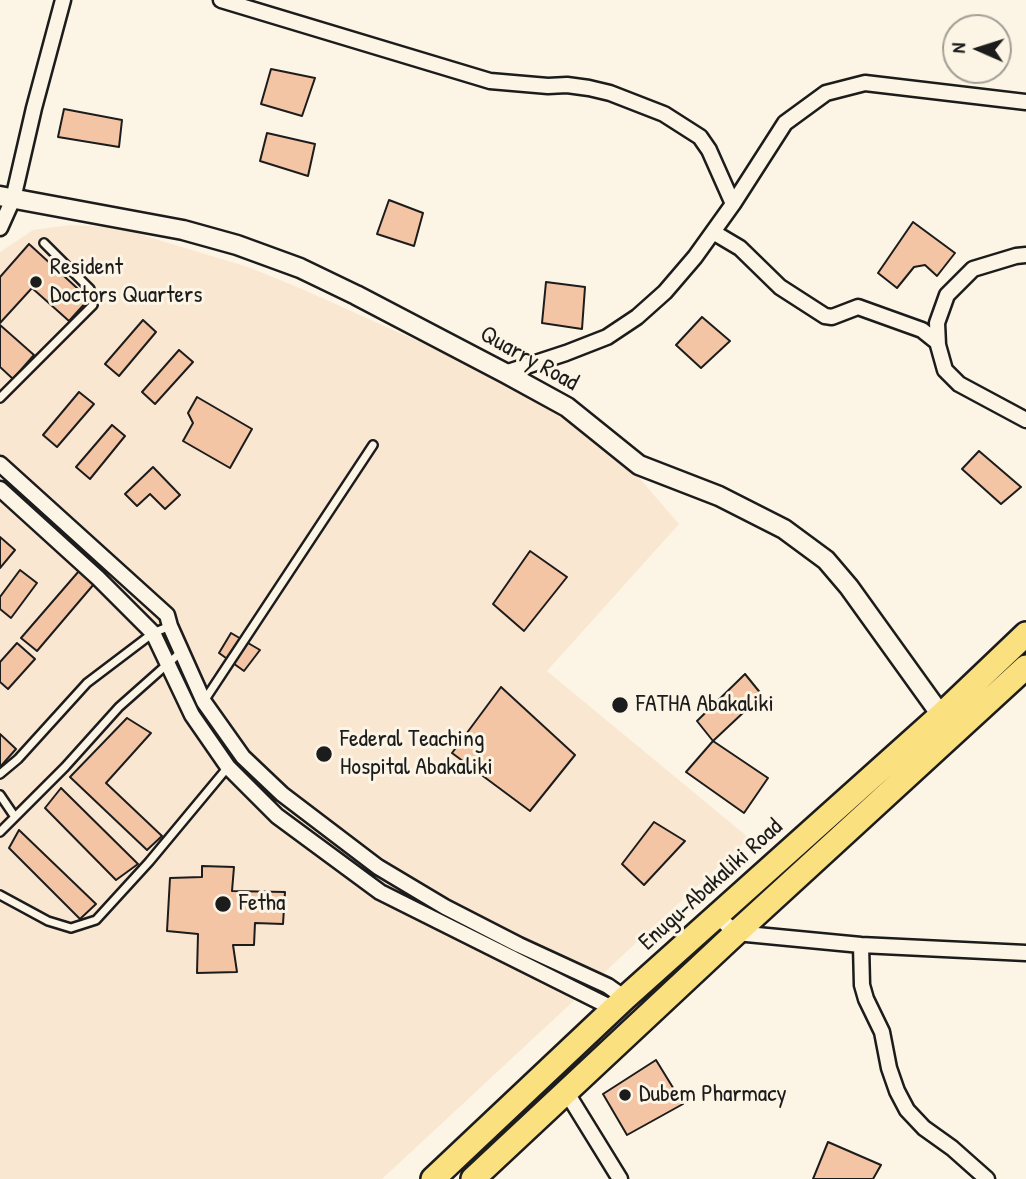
<!DOCTYPE html>
<style>
body{margin:0}
#map{position:relative;width:1026px;height:1179px;overflow:hidden;background:#fcf5e5;font-family:"Patrick Hand",sans-serif}
canvas{display:block}
.north{position:absolute;left:942px;top:14px;width:70px;height:70px;box-sizing:border-box;background:#fcf5e5;border:2px solid #a29e95;border-radius:50%;rotate:273deg;font-size:19px;font-weight:700;line-height:28px;text-align:center;color:#1c1c1c}
.north::after{content:'';display:block;margin:auto;width:24px;height:32px;background:#1c1c1c;clip-path:polygon(50% 0,100% 100%,50% 72%,0 100%)}
</style>
<div id="map">
<canvas width="1026" height="1179"></canvas>
<div class="north">N</div>
</div>
<script>
const context = document.querySelector('canvas').getContext('2d');
context.lineJoin = 'round';
function fill(path, color) {
  context.fillStyle = color;
  context.fill(path, 'evenodd');
}
function poly(rows) {
  const path = new Path2D();
  for (const r of rows) {
    path.moveTo(r[0], r[1]);
    for (let i = 2; i < r.length; i += 2) path.lineTo(r[i], r[i + 1]);
  }
  return path;
}
function stroke(path, color, width, dash) {
  context.strokeStyle = color;
  context.lineWidth = width;
  context.lineCap = dash ? 'butt' : 'round';
  context.setLineDash(dash || []);
  context.stroke(path);
}
function drawText(font, color, halo, rows, align = 'center') {
  context.font = font + ' "Patrick Hand",sans-serif';
  context.lineWidth = 6;
  context.setLineDash([]);
  context.textBaseline = 'middle';
  context.strokeStyle = halo;
  context.fillStyle = color;
  for (const [text, x, y, turn = 0] of rows) {
    context.save();
    context.translate(x, y);
    context.rotate((+turn || 0) * Math.PI / 180);
    context.textAlign = isNaN(turn) ? turn : align;
    if (halo) context.strokeText(text, 0, 0);
    context.fillText(text, 0, 0);
    context.restore();
  }
}
fill(poly([
 [71,225,119,228,248,267,302,289,451,356,578,420,616,451,679,524,547,671,749,838,382,1179,0,1179,0,252,33,230]
]), '#fae7d2');
const building = poly([
 [271,69,315,78,302,116,261,104,271,69],
 [64,109,122,120,119,147,58,137,64,109],
 [267,133,315,144,308,176,260,161,267,133],
 [389,200,423,213,414,246,377,234,389,200],
 [913,222,955,253,937,276,925,265,914,267,897,288,878,273,913,222],
 [29,244,89,299,69,321,32,288,0,323,0,277,29,244],
 [546,282,585,287,582,329,542,323,546,282],
 [702,317,730,341,701,368,676,345,702,317],
 [143,320,156,332,119,376,105,364,143,320],
 [0,325,34,355,13,379,0,367,0,325],
 [179,350,193,362,155,404,142,392,179,350],
 [79,392,94,404,57,447,43,435,79,392],
 [197,397,252,429,230,468,183,441,193,423,188,413,197,397],
 [112,425,125,436,90,479,76,467,112,425],
 [979,451,1021,487,1001,504,962,469,979,451],
 [153,467,180,495,165,509,150,494,137,506,125,494,153,467],
 [0,537,15,550,0,568,0,537],
 [530,551,567,577,524,631,493,604,530,551],
 [20,570,37,583,11,618,0,609,0,597,20,570],
 [79,571,94,584,37,651,21,638,79,571],
 [231,633,260,650,244,671,219,653,231,633],
 [17,643,35,659,8,689,0,682,0,662,17,643],
 [745,674,762,695,713,741,697,721,745,674],
 [501,687,575,755,530,811,452,753,501,687],
 [127,718,151,733,106,783,162,836,147,850,70,777,127,718],
 [0,734,16,749,0,767,0,734],
 [713,741,768,778,744,813,686,772,713,741],
 [61,788,138,864,116,880,45,808,61,788],
 [654,822,685,841,644,885,622,864,654,822],
 [19,830,96,904,80,919,9,848,19,830],
 [202,866,234,867,232,891,285,892,283,924,255,923,254,945,233,945,237,972,197,973,198,934,167,931,170,878,202,877,202,866],
 [656,1060,683,1104,627,1135,603,1094,656,1060],
 [828,1142,881,1165,873,1179,813,1179,828,1142]
]);
fill(building, '#f4c5a4');
stroke(building, '#1c1c1c', 2);
const service = poly([
 [0,398,93,305,90,289,44,243],
 [204,701,373,445],
 [0,774,18,759,87,683,153,633,170,626],
 [0,795,15,817],
 [0,832,65,767,119,707,181,652],
 [0,895,48,921,71,928,96,920,149,862,228,767]
]);
const minor = poly([
 [221,0,490,81,548,86,567,85,589,88,610,93,664,114,700,137,709,150,733,204],
 [0,228,13,199,34,108,63,0],
 [713,232,740,248,780,287,825,316,832,317,858,307,922,330,937,342],
 [1026,255,1016,256,973,269,947,295,937,323,938,345,945,370,959,384,1026,420],
 [505,373,566,353,607,337,637,317,665,292,695,257,733,204,785,123,826,93,865,83,1026,102],
 [0,464,167,615,170,626,204,702,243,757,282,794,378,867,445,907,519,945,608,986,625,998],
 [0,489,98,578,153,633,192,715,228,767,277,816,380,892,614,1009],
 [716,915,736,933,861,945,1026,953],
 [861,945,862,985,866,999,882,1032,889,1068,897,1091,907,1110,924,1128,952,1148,987,1179],
 [567,1093,620,1179]
]);
const tertiary = poly([
 [0,196,183,230,237,245,300,268,356,295,505,373,567,407,639,465,719,496,784,529,826,560,849,587,941,715]
]);
const trunk = poly([
 [433,1179,625,998,941,715,1026,634],
 [473,1179,736,933,1026,667]
]);
stroke(service, '#1c1c1c', 12);
stroke(minor, '#1c1c1c', 19);
stroke(tertiary, '#1c1c1c', 23);
stroke(trunk, '#1c1c1c', 28);
stroke(service, '#fcf5e5', 7);
stroke(minor, '#fcf5e5', 14);
stroke(tertiary, '#fcf5e5', 18);
stroke(trunk, '#fbe080', 23);
for (const [x, y, r, color] of [
 [36,282,7,"#1c1c1c"],
 [620,705,9,"#1c1c1c"],
 [324,754,9,"#1c1c1c"],
 [223,904,9,"#1c1c1c"],
 [625,1095,7,"#1c1c1c"]
]) {
  const dot = new Path2D();
  dot.arc(x, y, r, 0, 2 * Math.PI);
  context.fillStyle = color;
  context.fill(dot);
  stroke(dot, '#fcf5e5', 2.5);
}
drawText('24px', '#1c1c1c', '#fcf5e5', [
 ["Resident",50,268],
 ["Doctors Quarters",50,296],
 ["FATHA Abakaliki",636,705],
 ["Federal Teaching",340,740],
 ["Hospital Abakaliki",340,768],
 ["Fetha",239,904],
 ["Dubem Pharmacy",639,1095]
], 'left');
drawText('24px', '#1c1c1c', '#fcf5e5', [
 ["Quarry Road",529,359,29],
 ["Enugu-Abakaliki Road",711,885,-42]
]);
</script>
